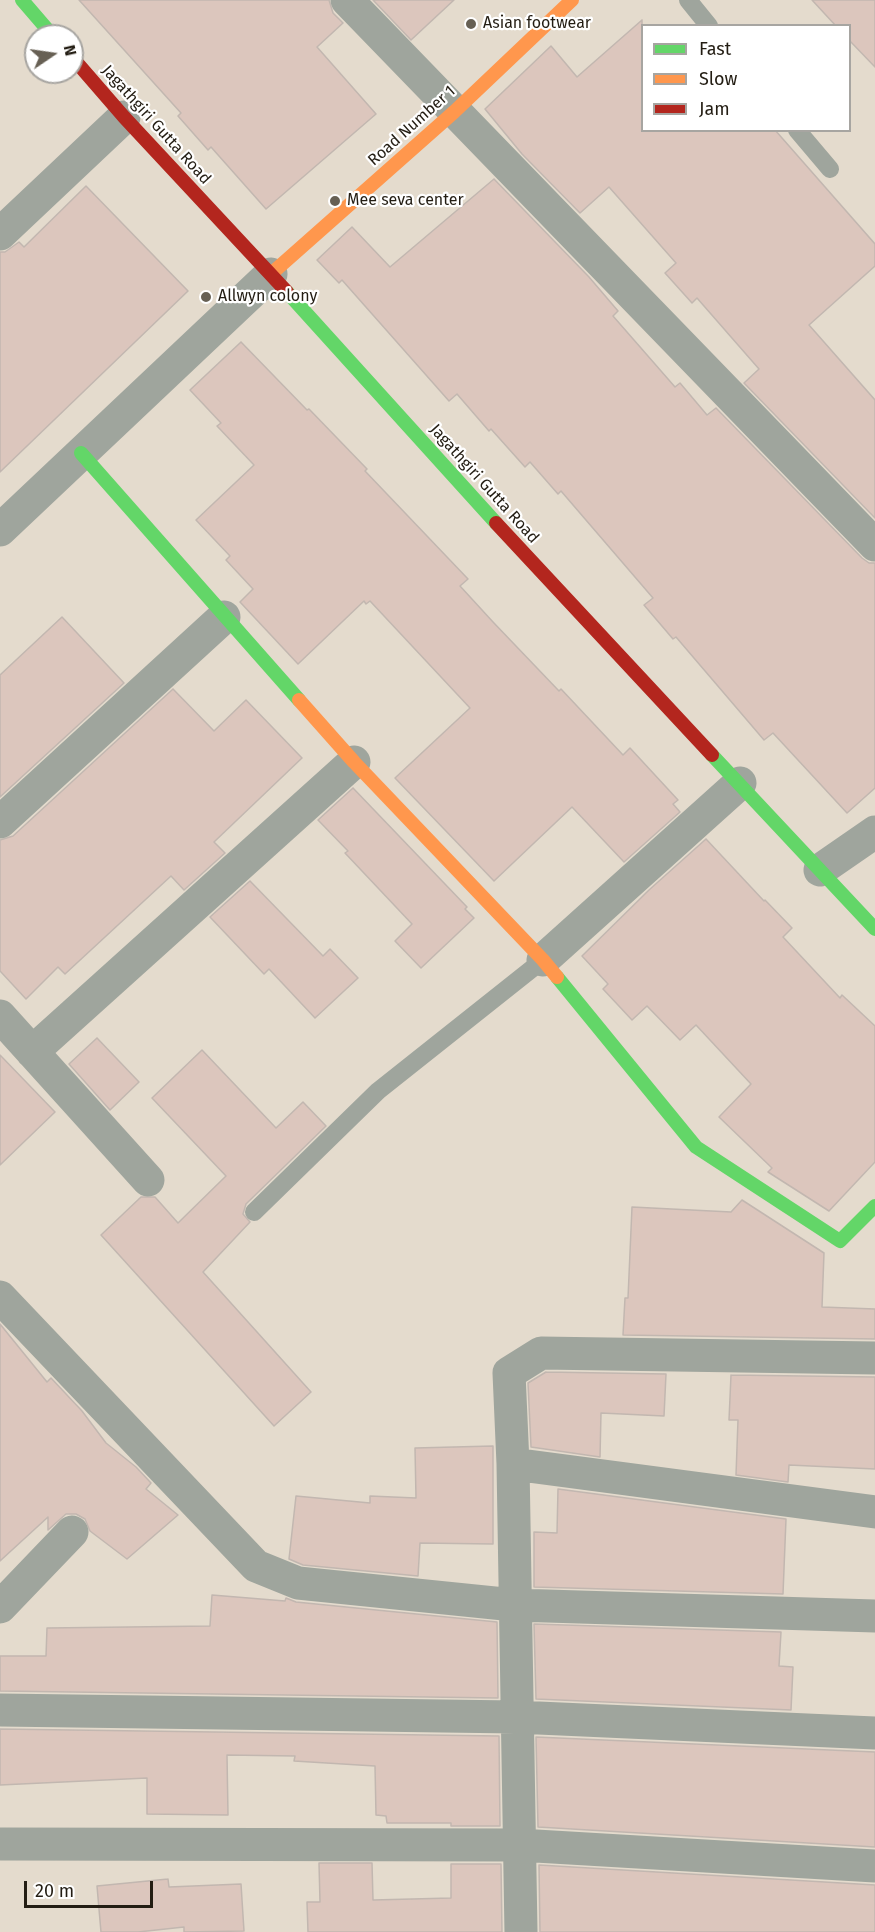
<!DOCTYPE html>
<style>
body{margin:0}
#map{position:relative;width:875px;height:1932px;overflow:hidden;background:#e4dbcd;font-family:"Fira Sans",sans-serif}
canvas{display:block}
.legend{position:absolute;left:641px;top:24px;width:210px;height:108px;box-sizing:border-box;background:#fff;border:2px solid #a7a5a1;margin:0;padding:8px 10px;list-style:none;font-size:18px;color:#231d13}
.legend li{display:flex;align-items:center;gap:12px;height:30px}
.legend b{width:30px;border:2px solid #a7a5a1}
.north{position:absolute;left:24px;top:24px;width:60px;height:60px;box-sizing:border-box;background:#fff;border:2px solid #a7a5a1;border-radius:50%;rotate:77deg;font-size:16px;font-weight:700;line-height:24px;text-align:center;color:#231d13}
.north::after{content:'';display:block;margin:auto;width:21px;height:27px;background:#676054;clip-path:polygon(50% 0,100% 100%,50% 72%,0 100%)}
.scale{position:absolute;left:24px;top:1881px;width:129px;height:27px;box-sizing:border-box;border:3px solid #231d13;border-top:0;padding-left:8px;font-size:18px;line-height:21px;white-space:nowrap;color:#231d13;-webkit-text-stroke:4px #fff;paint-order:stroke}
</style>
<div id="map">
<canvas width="875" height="1932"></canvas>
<ul class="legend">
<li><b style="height:8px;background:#63d668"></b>Fast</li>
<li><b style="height:8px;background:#ff974d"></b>Slow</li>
<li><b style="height:8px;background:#b3261e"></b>Jam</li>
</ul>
<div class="north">N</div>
<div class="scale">20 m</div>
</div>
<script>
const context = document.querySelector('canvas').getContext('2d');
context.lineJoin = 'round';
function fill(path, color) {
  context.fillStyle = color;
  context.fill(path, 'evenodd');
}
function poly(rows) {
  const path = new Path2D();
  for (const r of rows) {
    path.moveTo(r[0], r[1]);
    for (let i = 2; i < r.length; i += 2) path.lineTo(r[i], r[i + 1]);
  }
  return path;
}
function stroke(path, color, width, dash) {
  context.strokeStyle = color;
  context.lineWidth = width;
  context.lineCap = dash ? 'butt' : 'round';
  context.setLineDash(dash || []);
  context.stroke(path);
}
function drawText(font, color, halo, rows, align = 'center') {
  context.font = font + ' "Fira Sans",sans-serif';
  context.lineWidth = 4.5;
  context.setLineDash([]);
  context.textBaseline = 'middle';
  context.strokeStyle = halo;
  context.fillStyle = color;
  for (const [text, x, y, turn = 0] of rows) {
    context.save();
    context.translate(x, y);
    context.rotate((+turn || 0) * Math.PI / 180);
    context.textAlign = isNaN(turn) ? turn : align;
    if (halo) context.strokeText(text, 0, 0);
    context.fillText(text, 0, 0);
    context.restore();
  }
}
const building = poly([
 [79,0,329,0,333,13,343,23,317,47,376,114,266,209,211,147,208,150,178,116,181,113,79,0],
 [373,0,454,0,411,40,373,0],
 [812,0,875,0,875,67,849,40,849,26,836,26,812,0],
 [642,20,642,130,775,130,875,244,875,266,809,325,875,400,875,518,744,383,759,369,697,298,692,303,665,273,676,263,609,187,580,213,522,154,485,109,551,46,577,77,642,20],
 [494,179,589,277,618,311,613,316,675,387,680,383,707,415,716,408,862,558,869,563,875,563,875,788,847,813,773,733,764,740,676,637,673,639,644,605,653,598,561,491,558,494,530,462,525,467,491,429,489,431,457,394,449,401,342,280,339,283,317,260,352,227,390,267,494,179],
 [86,186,188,291,0,472,0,252,5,252,19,242,24,247,86,186],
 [241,342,307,410,309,409,367,469,365,471,468,579,460,586,493,622,559,691,561,689,623,755,630,748,678,800,673,804,680,812,624,862,572,807,494,881,395,778,470,708,370,601,366,604,364,601,298,664,240,602,253,589,226,560,230,556,196,520,254,465,217,426,221,423,190,390,241,342],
 [62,617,124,683,0,797,0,675,62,617],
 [173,689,214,731,246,700,302,758,214,842,225,853,184,890,171,876,65,974,58,967,26,999,0,971,0,840,13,836,173,689],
 [353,788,467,907,465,909,474,918,421,968,395,941,412,924,345,853,348,851,318,820,353,788],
 [706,839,764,901,765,900,792,928,783,937,840,998,842,995,875,1026,875,1162,829,1211,768,1172,772,1168,719,1117,751,1084,696,1025,680,1040,647,1006,632,1020,603,989,608,984,582,956,649,890,706,839],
 [250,881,323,956,330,949,358,978,315,1018,269,969,264,974,210,917,250,881],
 [97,1038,139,1082,110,1110,69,1064,97,1038],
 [202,1050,276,1128,303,1102,326,1126,246,1204,243,1214,250,1222,203,1272,311,1392,274,1426,101,1235,141,1197,155,1197,178,1223,226,1176,152,1098,202,1050],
 [0,1055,55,1112,0,1165,0,1055],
 [742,1200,824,1253,822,1307,875,1309,875,1339,623,1335,625,1298,628,1298,632,1207,731,1212,742,1200],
 [0,1324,47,1382,51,1378,82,1411,106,1443,136,1467,151,1483,146,1489,178,1515,127,1559,90,1531,85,1519,76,1514,66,1514,48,1530,48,1517,0,1561,0,1324],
 [546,1372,666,1374,664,1416,601,1413,600,1457,531,1447,528,1383,546,1372],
 [731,1375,875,1377,875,1469,789,1465,788,1482,736,1475,738,1420,729,1420,731,1375],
 [493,1446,493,1544,420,1543,418,1576,303,1565,289,1559,296,1496,370,1503,370,1496,416,1498,415,1448,493,1446],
 [558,1489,786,1519,783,1594,534,1587,534,1532,557,1533,558,1489],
 [212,1595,285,1601,286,1598,296,1602,497,1622,498,1698,0,1691,0,1656,46,1656,47,1628,210,1626,212,1595],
 [534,1624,781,1632,779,1666,793,1667,791,1710,536,1699,534,1624],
 [0,1729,499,1736,500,1826,451,1826,451,1823,387,1823,386,1816,376,1815,375,1766,294,1761,295,1756,227,1755,228,1815,147,1814,147,1778,0,1785,0,1729],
 [536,1737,875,1752,875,1847,538,1827,536,1737],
 [319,1863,372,1863,373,1900,451,1898,451,1864,501,1864,502,1932,308,1932,307,1902,320,1902,319,1863],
 [539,1865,875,1885,875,1932,540,1932,539,1865],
 [168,1879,169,1887,241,1884,244,1931,184,1932,184,1927,138,1932,101,1932,97,1886,168,1879]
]);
fill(building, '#dcc6bd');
stroke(building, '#c2b7b0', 1.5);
stroke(poly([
 [688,0,709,26],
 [797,130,830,169],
 [254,1212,378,1091,543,960]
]), '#9fa59d', 18);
stroke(poly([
 [347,0,875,545],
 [0,234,124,117],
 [0,530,271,274],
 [0,822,224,617],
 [820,870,875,832],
 [543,960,740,783],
 [0,1016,148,1180],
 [32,1052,354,762],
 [0,1297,256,1566,298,1583,514,1605,875,1616],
 [513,1464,875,1512],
 [0,1607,72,1532],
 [0,1710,516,1717,875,1733],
 [0,1844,519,1845,875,1866],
 [521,1932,513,1464,509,1373,541,1353,875,1358]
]), '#9fa59d', 33);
stroke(poly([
 [22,0,53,36],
 [287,292,496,523],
 [81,453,299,700],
 [712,755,875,929],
 [557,977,696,1147,840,1241,875,1206]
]), '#63d668', 14);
stroke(poly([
 [271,274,454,112,572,0],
 [299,700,354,762,543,960,557,977]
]), '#ff974d', 14);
stroke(poly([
 [72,57,124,117,287,292],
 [496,523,712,755]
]), '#b3261e', 14);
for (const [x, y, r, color] of [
 [471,24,6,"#676054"],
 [335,201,6,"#676054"],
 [206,297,6,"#676054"]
]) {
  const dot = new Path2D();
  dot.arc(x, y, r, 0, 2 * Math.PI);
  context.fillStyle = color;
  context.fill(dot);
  stroke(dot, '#fff', 2);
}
drawText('16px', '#231d13', '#fff', [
 ["Asian footwear",483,24],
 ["Mee seva center",347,201],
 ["Allwyn colony",218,297]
], 'left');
drawText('16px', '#231d13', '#fff', [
 ["Jagathgiri Gutta Road",156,125,48],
 ["Road Number 1",412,126,-42],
 ["Jagathgiri Gutta Road",484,484,48]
]);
</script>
